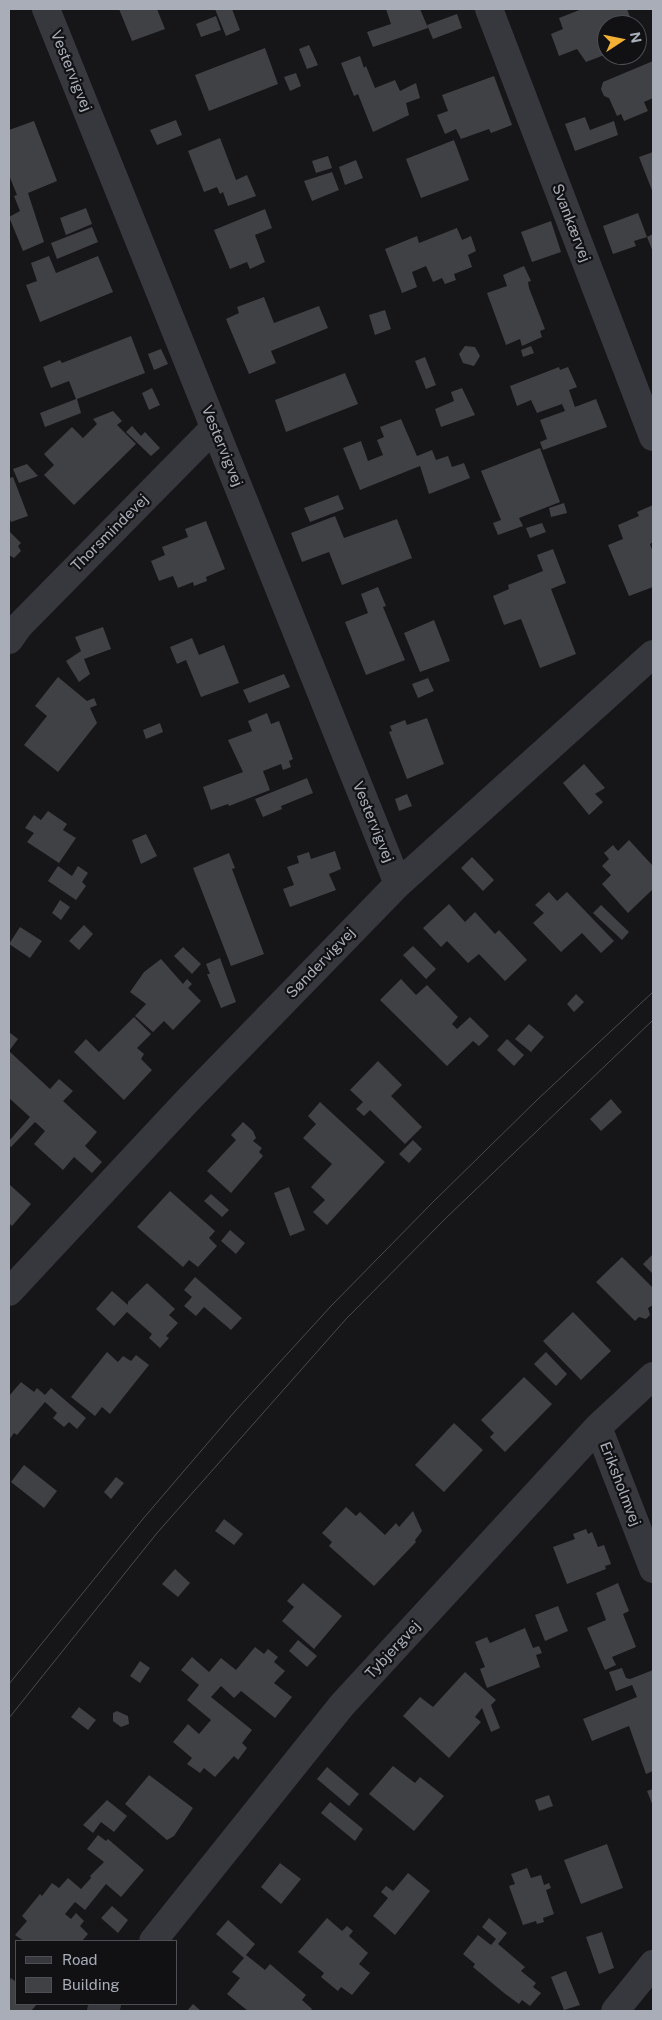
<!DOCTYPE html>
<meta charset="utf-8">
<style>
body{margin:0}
#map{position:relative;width:662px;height:2020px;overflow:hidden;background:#161618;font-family:"Public Sans",sans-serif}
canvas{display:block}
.frame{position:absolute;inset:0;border:10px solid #a8adb8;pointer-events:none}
.legend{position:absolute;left:15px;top:1940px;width:162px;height:65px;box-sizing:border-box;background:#111113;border:1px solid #4d4f55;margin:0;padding:6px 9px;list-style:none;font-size:15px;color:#a8adb8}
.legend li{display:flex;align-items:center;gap:10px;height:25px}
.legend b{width:25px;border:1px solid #4d4f55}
.north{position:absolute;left:597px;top:15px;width:50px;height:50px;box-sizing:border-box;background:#111113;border:1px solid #4d4f55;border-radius:50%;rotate:79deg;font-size:14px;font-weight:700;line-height:20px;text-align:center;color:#a8adb8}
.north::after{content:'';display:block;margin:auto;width:18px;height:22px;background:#f2b134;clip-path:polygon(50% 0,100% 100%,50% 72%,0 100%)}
</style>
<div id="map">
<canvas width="662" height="2020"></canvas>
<div class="frame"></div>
<ul class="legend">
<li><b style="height:6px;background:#37383d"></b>Road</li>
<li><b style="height:14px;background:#404145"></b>Building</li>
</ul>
<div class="north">N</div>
</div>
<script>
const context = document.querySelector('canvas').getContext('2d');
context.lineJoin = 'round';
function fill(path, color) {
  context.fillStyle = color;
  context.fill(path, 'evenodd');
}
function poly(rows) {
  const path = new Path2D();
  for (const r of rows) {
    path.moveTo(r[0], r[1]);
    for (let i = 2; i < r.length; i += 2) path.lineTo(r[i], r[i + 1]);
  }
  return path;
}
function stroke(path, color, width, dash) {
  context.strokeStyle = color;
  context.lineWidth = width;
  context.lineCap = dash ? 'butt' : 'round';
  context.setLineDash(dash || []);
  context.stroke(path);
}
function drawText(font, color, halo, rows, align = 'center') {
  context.font = font + ' "Public Sans",sans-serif';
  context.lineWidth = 4.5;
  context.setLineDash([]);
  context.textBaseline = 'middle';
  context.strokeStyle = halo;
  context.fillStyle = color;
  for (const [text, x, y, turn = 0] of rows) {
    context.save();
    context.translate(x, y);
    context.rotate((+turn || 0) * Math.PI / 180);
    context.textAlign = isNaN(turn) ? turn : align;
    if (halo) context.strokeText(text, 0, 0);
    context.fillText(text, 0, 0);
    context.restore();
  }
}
fill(poly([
 [119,9,157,9,165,29,132,41],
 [215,9,232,9,240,30,226,36],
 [386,9,420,9,428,28,373,47,367,32,391,24],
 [582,9,627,9,633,25,607,25,607,54,586,62,577,49,559,56,551,34,563,29,559,18],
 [457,14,462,28,433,39,427,25],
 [216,16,221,30,201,37,196,24],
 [309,45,318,65,307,69,299,49],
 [265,48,278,84,209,111,195,75],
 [360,56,364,68,366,66,375,88,395,80,400,91,416,83,420,98,406,103,409,115,373,132,358,94,354,96,341,63],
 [653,61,653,98,644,102,648,111,624,121,621,114,617,116,609,98,604,96,601,89,603,82],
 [296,73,301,86,290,91,284,77],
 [494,76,512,125,491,133,489,129,461,139,456,129,445,134,437,115,448,111,442,95],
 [585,117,590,130,614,121,618,135,575,151,565,124],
 [176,120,182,135,157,145,150,130],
 [34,121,57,181,28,193,44,242,23,251,9,217,20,211,14,196,17,195,9,175,9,130],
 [220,138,236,180,247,175,256,196,228,206,223,192,220,194,217,187,204,192,188,151],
 [454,140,469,180,421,198,406,159],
 [653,152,653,193,639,157],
 [328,156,332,168,316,173,312,161],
 [356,160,363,178,345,185,339,167],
 [332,172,339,190,312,201,304,181],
 [86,208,92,224,66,235,60,218],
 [265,209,272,228,255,235,265,262,250,269,247,262,230,269,214,230],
 [638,213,647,237,634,241,636,246,613,254,603,226],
 [551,221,561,252,532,262,521,232],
 [92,227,98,242,57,259,51,243],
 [457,228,462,240,471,236,476,251,468,255,472,267,454,274,456,280,445,284,442,278,433,282,426,266,412,272,417,287,402,293,385,249,417,236,419,243],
 [653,234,653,252,647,237],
 [49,256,56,273,98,256,113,292,40,322,26,285,37,281,31,263],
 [524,266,531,281,528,282,529,288,545,329,540,331,542,337,522,346,520,339,506,345,487,293,507,286,503,275],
 [264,297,274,323,319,306,328,328,271,351,276,363,249,374,226,319,239,313,237,307],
 [385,310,391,329,375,335,369,315],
 [131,336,145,373,77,399,81,413,45,427,40,413,76,399,69,381,51,388,43,367,60,360,62,363],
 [465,346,475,347,480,356,474,366,463,363,459,354],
 [531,346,534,353,523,357,521,350],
 [161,349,168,364,154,370,148,354],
 [425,357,436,385,426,389,415,361],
 [559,367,560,370,568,367,577,387,569,390,575,407,596,399,607,427,543,450,540,442,547,439,540,420,565,411,562,404,537,413,531,400,517,406,510,386],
 [345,373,358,404,286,432,275,400],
 [152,388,160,405,149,410,142,393],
 [462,388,475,415,441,427,435,409,454,401,451,392],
 [113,411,122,421,117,425,136,444,74,505,44,475,54,465,44,454,72,427,83,438,97,424,93,419],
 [401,419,417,456,432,450,436,460,448,456,452,467,464,463,470,478,429,494,420,466,360,490,343,448,361,441,368,461,383,455,377,440,384,437,380,427],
 [132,426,141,436,145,432,160,448,151,456,126,432],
 [540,448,560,502,519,518,523,526,498,535,493,523,501,520,481,471],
 [27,464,38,476,19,483,13,469],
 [13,477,28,516,11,522,9,517,9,478],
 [338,495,344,509,310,522,304,508],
 [564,503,567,513,551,517,549,508],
 [653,505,653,542,650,544,653,552,653,587,629,596,608,545,623,539,618,525,639,516,637,512],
 [335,516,344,538,397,519,412,558,342,585,329,552,302,562,291,533],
 [206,521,225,569,206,577,207,581,194,586,193,582,178,588,173,576,159,581,151,561,165,555,162,547,188,537,185,529],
 [542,523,546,532,530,538,526,528],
 [9,531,21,543,18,546,21,551,14,558,9,555],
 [553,549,566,583,551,589,576,654,540,668,521,619,504,625,493,596,509,589,508,585,543,571,537,555],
 [378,587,386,606,383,607,405,660,366,675,345,622,368,613,361,594],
 [434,620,450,661,420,672,404,633],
 [103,627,111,649,84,659,90,674,79,682,66,661,81,651,75,637],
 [192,638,199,655,224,645,239,683,201,697,186,660,177,664,170,647],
 [284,674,290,687,249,703,243,690],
 [58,677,87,701,94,698,97,705,90,708,97,723,58,772,24,745,47,716,35,706],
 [428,678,434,691,418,698,412,684],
 [267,713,271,724,279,721,293,759,289,761,291,767,283,770,281,764,263,771,270,790,229,806,228,804,211,810,203,787,243,772,228,740,252,731,248,721],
 [427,718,444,764,407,779,389,732,392,731,390,726,405,720,407,725],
 [160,723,163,732,146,739,143,730],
 [584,764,605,788,595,794,603,802,589,815,563,783],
 [307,778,313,793,281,806,282,809,263,817,255,799],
 [407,794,412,806,399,811,395,799],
 [48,811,67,824,63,830,76,838,59,863,27,842,34,833,25,828,34,815,41,820],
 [146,834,157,856,141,864,132,840],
 [629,840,653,866,653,889,628,913,602,884,611,875,602,866,609,859,604,853,613,845,618,851],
 [335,851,341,869,329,874,336,890,290,907,283,889,294,885,287,867,299,863,297,856,309,852,311,859],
 [229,853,235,868,232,869,264,954,231,966,193,868],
 [472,857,494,880,483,891,461,868],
 [58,866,72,876,78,866,88,873,82,882,86,886,76,900,48,881],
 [549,892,557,901,567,892,614,941,601,953,582,933,561,952,533,923,544,913,535,905],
 [60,900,70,907,61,920,52,913],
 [449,904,465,922,475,912,495,934,499,930,527,960,505,981,479,954,468,963,447,941,441,947,423,928],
 [601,905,629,932,622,940,593,913],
 [84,925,93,934,79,950,69,941],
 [20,927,42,941,30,958,9,944],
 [413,946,436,969,426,979,403,955],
 [183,947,201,964,192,974,174,956],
 [220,958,236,1002,221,1008,207,974,210,974,206,964],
 [161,959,183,984,187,979,192,984,188,988,201,1001,173,1030,164,1021,153,1032,135,1016,146,1004,130,992,144,972],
 [401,979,416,995,427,985,458,1017,452,1024,457,1029,470,1017,489,1036,479,1046,473,1041,447,1066,380,1000],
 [576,994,584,1002,574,1012,567,1004],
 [134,1017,151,1034,137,1048,144,1054,141,1059,152,1070,124,1100,74,1052,86,1039,99,1052],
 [529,1024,544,1037,531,1052,515,1039],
 [9,1032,18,1039,9,1051],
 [507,1039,524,1055,514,1066,497,1050],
 [9,1051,50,1089,59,1079,73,1091,63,1101,97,1132,85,1146,102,1162,92,1173,74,1157,63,1170,34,1144,45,1131,35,1122,11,1147,9,1146,9,1141,30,1117,9,1098],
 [378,1061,402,1085,391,1096,422,1127,405,1144,370,1110,364,1116,356,1109,363,1102,350,1090],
 [611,1099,622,1112,601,1131,590,1119],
 [320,1102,385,1162,327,1225,313,1212,325,1200,311,1187,332,1164,303,1138,316,1124,308,1116],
 [243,1122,253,1131,256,1138,253,1141,262,1148,259,1152,263,1156,231,1193,207,1171,236,1140,231,1135],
 [413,1140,422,1149,409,1163,399,1154],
 [9,1184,31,1204,12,1226,9,1223],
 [289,1187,305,1230,290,1236,274,1193],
 [170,1191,215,1231,209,1238,217,1246,198,1267,189,1260,183,1267,137,1227],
 [211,1194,229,1210,222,1217,204,1201],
 [230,1230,245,1243,236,1254,221,1241],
 [652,1255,653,1256,653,1274,643,1264],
 [622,1257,653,1288,653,1305,648,1308,650,1315,646,1319,639,1317,635,1321,596,1282],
 [195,1277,242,1318,231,1330,204,1307,196,1316,184,1306,192,1297,184,1290],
 [147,1283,175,1309,169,1315,178,1323,166,1336,169,1338,160,1348,149,1338,152,1334,127,1312,114,1326,96,1309,112,1291,128,1305,128,1302],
 [573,1312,611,1351,581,1380,543,1341],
 [107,1352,118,1362,123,1356,131,1361,136,1355,149,1365,110,1414,102,1407,95,1416,71,1397],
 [546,1352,567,1374,556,1386,534,1364],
 [524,1377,552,1404,505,1452,490,1437,494,1433,481,1420],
 [21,1382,34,1392,37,1388,45,1395,51,1388,86,1418,77,1429,69,1422,64,1427,53,1418,57,1413,45,1402,17,1435,14,1433,9,1440,9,1396],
 [454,1423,483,1450,444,1492,415,1465],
 [24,1465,57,1491,44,1508,11,1482],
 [116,1477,124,1483,111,1499,104,1492],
 [346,1507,356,1516,360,1512,385,1535,396,1523,399,1527,413,1511,422,1531,415,1540,416,1542,374,1586,329,1546,332,1542,322,1533],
 [224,1519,243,1534,234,1545,215,1531],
 [586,1529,588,1534,592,1532,598,1547,604,1545,611,1564,605,1566,606,1569,567,1584,553,1547,575,1539,573,1534],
 [175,1569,190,1583,178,1597,162,1584],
 [303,1583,342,1616,314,1649,282,1621,294,1607,287,1601],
 [618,1583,629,1611,623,1614,636,1647,612,1657,616,1665,605,1670,587,1628,606,1620,596,1593],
 [558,1606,568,1631,545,1641,535,1615],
 [525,1628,533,1648,539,1646,542,1653,536,1655,540,1667,487,1688,480,1669,485,1667,475,1642,487,1637,490,1643],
 [298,1640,317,1656,307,1667,289,1651],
 [255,1647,264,1654,268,1649,278,1657,274,1662,285,1671,274,1683,292,1697,275,1718,241,1691,234,1698,221,1686,211,1697,252,1730,242,1743,247,1748,238,1760,234,1756,215,1777,204,1768,200,1773,187,1764,192,1758,173,1742,188,1724,199,1734,211,1720,187,1700,199,1685,181,1670,192,1657,209,1672,221,1658,236,1670],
 [140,1661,150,1668,140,1683,130,1676],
 [622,1668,626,1678,630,1679,653,1670,653,1771,646,1774,629,1726,592,1741,583,1719,637,1697,632,1685,616,1691,609,1672],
 [465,1672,496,1700,491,1705,500,1728,491,1732,482,1708,475,1717,481,1722,449,1758,403,1716,420,1697,433,1707],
 [79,1707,96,1720,88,1730,71,1717],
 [117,1711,128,1716,129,1724,121,1727,113,1721,113,1713],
 [393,1766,415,1783,420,1777,444,1796,414,1831,369,1794],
 [327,1767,359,1794,349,1806,317,1779],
 [149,1775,193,1808,174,1836,167,1840,125,1804],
 [653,1789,653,1806,647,1791],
 [549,1795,553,1806,539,1811,535,1800],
 [107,1800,127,1816,114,1832,101,1822,93,1833,83,1825],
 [330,1802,363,1829,355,1841,321,1813],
 [98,1835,106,1841,108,1839,144,1870,121,1897,106,1884,85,1910,75,1902,65,1914,71,1919,76,1913,84,1921,80,1926,88,1934,82,1941,24,1941,15,1935,27,1921,22,1916,40,1894,42,1896,52,1883,59,1888,68,1878,81,1889,91,1878,90,1876,104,1862,87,1849],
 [607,1844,623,1888,581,1904,564,1860],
 [280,1863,301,1879,281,1904,261,1887],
 [527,1868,531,1878,541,1875,544,1885,549,1883,551,1888,546,1890,554,1914,543,1918,544,1922,537,1924,536,1921,523,1925,509,1886,515,1884,511,1874],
 [408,1873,430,1891,395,1935,373,1916,388,1898,381,1892,386,1886,393,1891],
 [112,1906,128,1920,118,1933,101,1918],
 [327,1918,342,1931,347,1926,353,1931,349,1936,368,1953,359,1964,370,1973,352,1995,341,1987,338,1991,321,1977,324,1973,298,1952],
 [489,1918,507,1933,498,1944,525,1967,521,1971,536,1983,533,1987,541,1993,530,2006,522,2000,519,2004,504,1993,473,1967,475,1964,463,1954,478,1935,491,1945,496,1939,482,1927],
 [228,1920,255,1944,246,1955,265,1970,270,1964,306,1995,302,2000,312,2009,310,2011,248,2011,227,1994,240,1978,232,1972,244,1958,216,1934],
 [602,1932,614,1968,599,1974,586,1937],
 [566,1971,580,2005,564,2010,551,1977],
 [11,1978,16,1982,16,2004,37,2004,31,2011,9,2011,9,1982],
 [193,2004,201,2011,187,2011]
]), '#404145');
stroke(poly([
 [46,9,398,884],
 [489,9,653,437],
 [9,640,19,626,214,428],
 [9,1292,189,1099,398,884,653,654],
 [598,1427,653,1569],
 [153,1941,342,1705,598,1427,653,1376],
 [101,2011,107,2004],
 [615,2011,653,1964]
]), '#37383d', 28);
stroke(poly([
 [9,1684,142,1520,236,1410,332,1305,432,1203,538,1099,653,992],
 [9,1718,157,1533,346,1319,447,1217,653,1020]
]), '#4a4c52', 1);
drawText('15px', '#a8adb8', '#111113', [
 ["Vestervigvej",71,71,68],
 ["Svankærvej",571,223,69],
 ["Vestervigvej",222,446,68],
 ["Thorsmindevej",110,533,-45],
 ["Vestervigvej",373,822,68],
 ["Søndervigvej",321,963,-46],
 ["Eriksholmvej",620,1484,69],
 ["Tybjergvej",393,1650,-47]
]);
</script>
